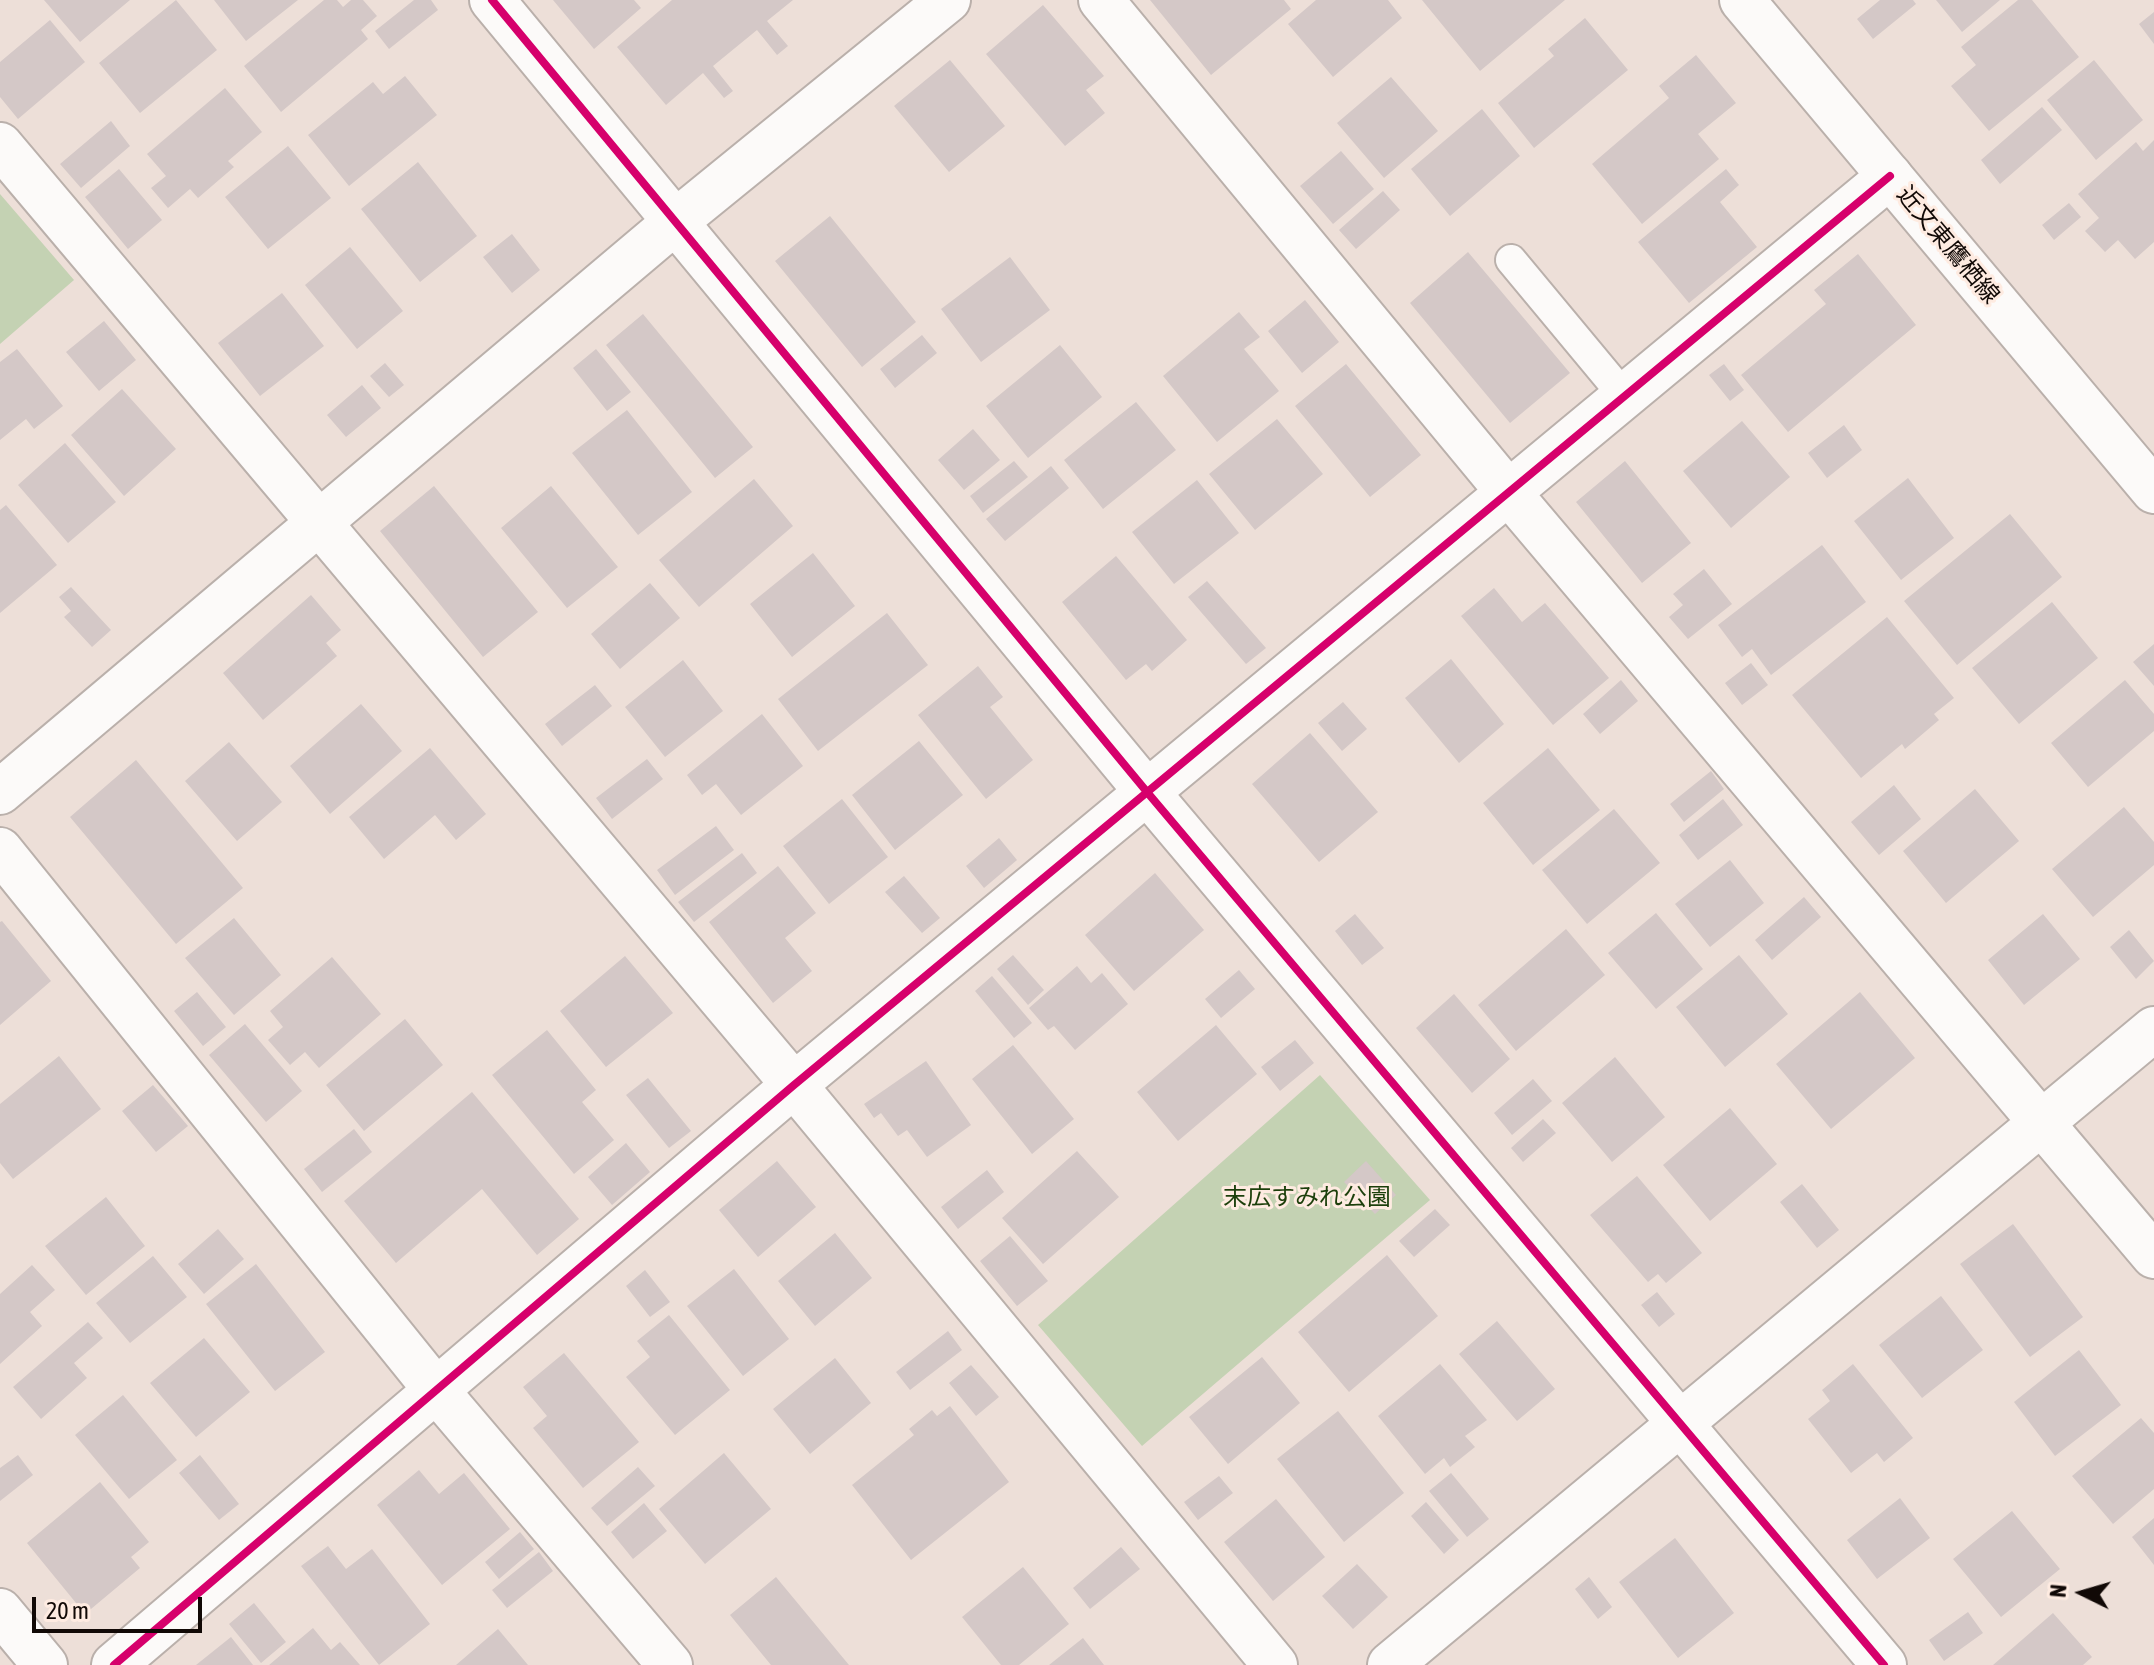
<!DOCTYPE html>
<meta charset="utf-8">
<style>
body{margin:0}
#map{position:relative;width:2154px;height:1665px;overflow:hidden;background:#eddfd8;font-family:"Asap Condensed",sans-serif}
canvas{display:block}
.north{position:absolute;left:2042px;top:1553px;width:80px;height:80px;-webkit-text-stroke:6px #feebe1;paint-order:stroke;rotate:275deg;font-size:22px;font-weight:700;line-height:32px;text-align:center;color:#110906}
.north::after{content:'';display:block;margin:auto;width:28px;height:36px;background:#110906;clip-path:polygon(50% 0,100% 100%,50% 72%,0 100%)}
.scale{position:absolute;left:32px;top:1597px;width:170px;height:36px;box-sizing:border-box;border:4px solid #110906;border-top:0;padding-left:10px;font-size:24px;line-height:28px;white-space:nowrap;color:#110906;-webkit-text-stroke:6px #feebe1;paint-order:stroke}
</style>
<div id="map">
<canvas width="2154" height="1665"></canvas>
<div class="north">N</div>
<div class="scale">20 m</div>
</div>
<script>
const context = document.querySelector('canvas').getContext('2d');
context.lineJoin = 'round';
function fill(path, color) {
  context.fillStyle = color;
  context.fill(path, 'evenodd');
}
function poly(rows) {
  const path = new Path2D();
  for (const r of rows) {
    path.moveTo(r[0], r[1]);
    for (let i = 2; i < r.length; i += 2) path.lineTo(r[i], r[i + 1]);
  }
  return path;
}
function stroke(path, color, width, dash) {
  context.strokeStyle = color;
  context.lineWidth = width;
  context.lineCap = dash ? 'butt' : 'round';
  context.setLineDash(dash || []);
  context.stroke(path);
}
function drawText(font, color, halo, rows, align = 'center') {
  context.font = font + ' "Asap Condensed","Noto Sans JP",sans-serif';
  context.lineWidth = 6;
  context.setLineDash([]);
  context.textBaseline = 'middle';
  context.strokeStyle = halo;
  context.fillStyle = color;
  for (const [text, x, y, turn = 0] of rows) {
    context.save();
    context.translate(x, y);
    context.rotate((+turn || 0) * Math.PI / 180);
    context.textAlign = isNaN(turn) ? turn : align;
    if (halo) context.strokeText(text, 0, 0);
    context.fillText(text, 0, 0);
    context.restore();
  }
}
fill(poly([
 [0,194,74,280,0,344],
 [1320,1075,1430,1200,1142,1446,1038,1325]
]), '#c4d2b3');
fill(poly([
 [44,0,130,0,80,42],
 [176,0,217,50,140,113,99,63],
 [214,0,298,0,246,41],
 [324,0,337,0,343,7,351,0,363,0,377,16,361,30,368,39,281,112,244,66],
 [414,0,431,0,438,10,389,49,375,31],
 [553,0,634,0,641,8,594,49],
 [672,0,793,0,767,21,788,46,777,55,757,30,713,66,733,91,724,98,703,73,666,105,617,47],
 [1150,0,1284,0,1291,9,1211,75],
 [1316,0,1388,0,1402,18,1333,77,1288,24],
 [1422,0,1565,0,1480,71],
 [1880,0,1913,0,1916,4,1873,39,1857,19],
 [1936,0,2000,0,1962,32],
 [2018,0,2032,0,2079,57,1989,131,1951,86,1976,65,1961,47],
 [1043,5,1104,76,1086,90,1105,113,1065,146,986,54],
 [2154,12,2154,44,2139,24],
 [1585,18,1628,70,1534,148,1498,103,1554,56,1548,49],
 [50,20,85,62,18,119,0,97,0,62],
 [1696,55,1736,103,1698,134,1719,159,1642,224,1592,164,1669,98,1659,86],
 [950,60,1005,126,949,172,894,106],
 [2094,60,2143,120,2096,160,2047,100],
 [405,76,437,115,349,186,308,135,373,82,383,94],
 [1391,77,1438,131,1384,178,1337,123],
 [225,88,262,132,228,161,234,167,198,198,190,189,168,208,151,188,166,176,147,154],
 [2042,107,2062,130,2000,184,1981,160],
 [1482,109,1520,156,1450,216,1411,169],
 [111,121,130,146,81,188,60,164],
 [2154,140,2154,242,2135,259,2118,240,2105,252,2085,231,2099,218,2078,194,2136,142,2143,151],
 [288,146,331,198,268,249,225,197],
 [1341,151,1374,189,1333,224,1300,186],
 [418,162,477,236,420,282,361,209],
 [119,169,162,220,128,249,85,197],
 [1726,169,1739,185,1720,202,1757,247,1689,303,1638,242],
 [1383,191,1400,210,1356,249,1339,230],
 [2069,203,2081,217,2054,240,2042,225],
 [830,216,916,322,862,367,775,261],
 [512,234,540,270,512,293,483,257],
 [350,247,403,311,357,349,305,285],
 [1468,252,1570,373,1510,423,1410,303],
 [1858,254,1916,325,1788,432,1741,375,1826,304,1814,290],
 [1010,257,1050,310,981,362,941,309],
 [282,293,324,346,260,396,218,343],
 [1305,300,1339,342,1302,373,1268,331],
 [1239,312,1260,337,1244,349,1279,391,1217,442,1163,376],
 [643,314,753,447,715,478,606,345],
 [104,321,136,360,99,391,66,352],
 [922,335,937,353,895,388,880,369],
 [1060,345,1102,397,1028,458,986,406],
 [17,349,63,406,34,429,26,419,0,440,0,362],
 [596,349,631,392,607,411,573,368],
 [385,363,404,385,389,397,370,376],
 [1346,364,1421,455,1370,497,1295,406],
 [1724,364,1744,390,1730,401,1709,375],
 [362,385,381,408,346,437,327,415],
 [122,389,176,449,124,496,71,435],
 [1136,402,1176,450,1103,509,1064,460],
 [627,410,692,492,638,535,572,453],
 [1277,419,1323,474,1255,530,1209,474],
 [1742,421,1790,477,1731,528,1683,471],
 [1844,425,1862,450,1827,478,1808,453],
 [973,429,1000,460,964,490,938,460],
 [65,443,116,502,68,543,18,485],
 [1014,461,1028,477,983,513,970,496],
 [1625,461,1691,543,1642,583,1576,502],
 [1051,466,1069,488,1005,541,986,519],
 [1908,478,1954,538,1901,580,1854,521],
 [754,479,793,526,699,607,659,560],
 [1197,480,1239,533,1174,584,1132,532],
 [434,486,538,612,483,657,380,531],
 [551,486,618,567,567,608,501,528],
 [6,505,57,565,0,613,0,510],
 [2010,514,2062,577,1957,665,1904,601],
 [1822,545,1866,602,1771,675,1752,649,1742,657,1718,625],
 [813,553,855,606,792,657,750,604],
 [1116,556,1187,640,1152,671,1146,664,1126,680,1062,602],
 [1704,569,1732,604,1688,639,1669,617,1683,605,1673,594],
 [1207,581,1266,648,1246,664,1188,597],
 [650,583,680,618,620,669,591,634],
 [71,587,111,630,92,647,64,617,71,611,59,597],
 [1494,588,1522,622,1545,603,1609,678,1553,725,1461,616],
 [311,595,341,630,326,643,337,656,263,720,223,673],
 [2052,602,2098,658,2019,724,1972,668],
 [887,613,928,665,818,751,778,699],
 [1887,617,1954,698,1934,714,1939,720,1905,749,1902,744,1861,778,1792,695],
 [2154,644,2154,686,2133,662],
 [1451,659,1504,724,1459,763,1405,698],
 [683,660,723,711,665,757,625,707],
 [1751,663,1768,685,1742,705,1725,683],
 [978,666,1003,697,990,707,1033,760,986,799,918,715],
 [1621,680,1638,701,1600,734,1583,714],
 [2125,680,2154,714,2154,731,2088,787,2051,743],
 [595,685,612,706,562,746,545,724],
 [1343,702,1367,729,1342,751,1318,723],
 [361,704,402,751,330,814,290,766],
 [762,714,803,766,741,815,716,784,702,795,687,775],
 [1310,733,1378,812,1319,862,1252,784],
 [919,741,963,795,895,850,852,795],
 [229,742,282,802,237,841,185,781],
 [430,748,486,814,456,840,435,815,384,859,349,817],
 [1548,748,1600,810,1533,865,1483,803],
 [647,759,663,779,612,819,596,798],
 [136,760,243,888,176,944,70,817],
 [1711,771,1724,789,1684,822,1670,804],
 [1894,785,1921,819,1879,855,1851,822],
 [1975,789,2019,841,1946,903,1903,851],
 [842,799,888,857,829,904,783,846],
 [1723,799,1743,825,1698,860,1679,835],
 [2124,807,2154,842,2154,865,2093,917,2052,869],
 [1614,809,1660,863,1587,924,1542,870],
 [716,826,734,850,675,895,657,870],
 [999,838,1017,860,984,888,966,866],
 [742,853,757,873,694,922,678,902],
 [1730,860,1764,903,1710,947,1675,904],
 [778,866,816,913,785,938,812,971,773,1003,709,922],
 [1155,873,1204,930,1134,991,1085,935],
 [904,876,940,918,922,933,885,892],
 [1804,897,1821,917,1772,960,1755,940],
 [1656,913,1703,969,1656,1009,1608,953],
 [1355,914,1384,948,1362,965,1335,931],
 [2043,914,2080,959,2024,1005,1988,960],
 [234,918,281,975,234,1015,185,958],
 [2,921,51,981,0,1025,0,922],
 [1566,929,1605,975,1516,1051,1478,1005],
 [2129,930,2154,961,2136,979,2110,947],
 [1013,955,1044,990,1028,1005,997,969],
 [1739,955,1788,1014,1725,1067,1676,1007],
 [625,956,673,1013,606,1067,560,1011],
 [332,957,381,1014,319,1068,305,1052,290,1065,268,1040,283,1027,270,1011],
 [1077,966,1091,983,1102,973,1128,1004,1075,1050,1054,1026,1048,1030,1029,1008],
 [1239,970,1255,989,1221,1018,1205,999],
 [992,976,1032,1023,1014,1038,975,991],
 [197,992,226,1027,203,1046,174,1011],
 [1860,992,1915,1058,1831,1129,1776,1064],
 [1454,994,1510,1059,1472,1093,1416,1028],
 [405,1019,443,1065,364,1131,326,1085],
 [245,1024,302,1091,266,1122,209,1055],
 [1216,1025,1257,1074,1178,1141,1137,1092],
 [547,1030,596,1090,582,1102,614,1140,574,1174,492,1075],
 [1295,1040,1314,1063,1280,1091,1261,1067],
 [1013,1045,1074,1119,1032,1154,972,1079],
 [59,1056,101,1109,13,1179,0,1163,0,1104],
 [1615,1057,1665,1117,1612,1162,1562,1103],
 [926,1061,971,1125,927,1157,907,1130,898,1136,881,1113,874,1118,864,1104],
 [648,1078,691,1131,669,1148,626,1095],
 [1533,1079,1552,1101,1512,1135,1494,1113],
 [153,1085,188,1126,156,1152,122,1111],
 [472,1092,579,1219,537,1255,482,1189,396,1263,344,1201],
 [1730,1108,1777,1164,1710,1221,1663,1165],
 [1543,1119,1556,1133,1523,1162,1511,1148],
 [354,1129,372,1152,322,1192,304,1169],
 [626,1143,650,1172,612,1205,588,1177],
 [1077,1151,1119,1197,1043,1264,1002,1218],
 [777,1161,816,1207,758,1257,719,1210],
 [1366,1161,1396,1195,1375,1214,1344,1182],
 [987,1170,1004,1192,958,1229,941,1207],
 [1637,1176,1702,1253,1666,1283,1658,1274,1648,1282,1590,1215],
 [1802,1184,1839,1230,1817,1248,1780,1202],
 [106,1197,145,1246,86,1295,45,1246],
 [1435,1209,1450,1225,1414,1257,1399,1241],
 [2013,1224,2083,1317,2030,1357,1960,1264],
 [218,1229,244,1259,204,1294,178,1264],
 [835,1233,872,1278,815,1326,778,1281],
 [1010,1236,1048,1281,1017,1306,980,1261],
 [1387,1255,1438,1316,1349,1392,1298,1332],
 [153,1256,187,1297,130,1343,96,1303],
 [256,1264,325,1352,275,1391,206,1304],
 [32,1265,55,1290,30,1312,42,1326,0,1364,0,1294],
 [734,1269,789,1339,743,1376,687,1306],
 [645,1270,670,1302,650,1317,626,1286],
 [1657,1292,1675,1314,1659,1327,1641,1305],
 [1941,1296,1983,1350,1922,1398,1879,1345],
 [669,1315,730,1390,675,1435,626,1377,650,1357,637,1341],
 [1497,1321,1555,1389,1517,1421,1459,1354],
 [88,1322,103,1338,74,1363,87,1378,41,1419,13,1387],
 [948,1331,962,1350,910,1390,896,1372],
 [204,1338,250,1392,196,1437,150,1383],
 [2079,1350,2121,1405,2055,1456,2014,1402],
 [564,1353,639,1442,583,1488,533,1428,547,1416,523,1387],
 [1262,1357,1300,1403,1228,1464,1189,1417],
 [835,1358,871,1403,810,1454,773,1409],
 [1440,1364,1487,1420,1465,1436,1475,1447,1450,1467,1444,1458,1425,1474,1378,1416],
 [1853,1364,1913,1438,1884,1462,1877,1453,1851,1473,1808,1419,1830,1401,1822,1390],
 [971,1365,999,1397,976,1416,949,1383],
 [123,1395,177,1460,129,1499,75,1435],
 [950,1406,1009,1482,911,1560,852,1485,914,1435,909,1429,932,1410,937,1416],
 [1338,1411,1404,1493,1344,1542,1277,1459],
 [2141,1418,2154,1433,2154,1489,2113,1524,2072,1476],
 [724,1453,771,1509,705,1564,659,1509],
 [18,1455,33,1475,0,1501,0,1468],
 [200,1455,239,1504,219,1520,179,1473],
 [638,1467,655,1486,607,1526,591,1508],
 [419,1470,439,1494,464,1473,510,1529,442,1585,377,1505],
 [1451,1473,1489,1519,1467,1537,1429,1491],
 [1219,1476,1233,1493,1198,1520,1184,1502],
 [100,1482,149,1542,131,1557,140,1568,85,1614,27,1543],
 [1900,1498,1930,1538,1877,1579,1847,1540],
 [1276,1499,1325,1557,1273,1601,1224,1542],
 [1426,1502,1459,1540,1444,1554,1411,1516],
 [644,1503,667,1531,633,1559,611,1532],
 [2012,1511,2060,1569,2001,1617,1953,1559],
 [2154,1518,2154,1565,2132,1537],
 [520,1532,534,1549,499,1579,485,1562],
 [1675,1538,1734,1613,1678,1658,1619,1582],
 [328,1546,346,1569,372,1549,430,1624,379,1665,301,1566],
 [1121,1547,1140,1569,1090,1609,1073,1588],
 [539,1552,553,1571,507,1608,492,1590],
 [1357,1564,1388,1597,1353,1629,1322,1596],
 [1023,1567,1069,1624,1019,1665,1001,1665,962,1617],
 [776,1577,849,1665,771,1665,730,1615],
 [1589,1577,1612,1607,1598,1619,1575,1589],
 [254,1603,286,1642,261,1663,229,1624],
 [1968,1612,1983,1633,1944,1661,1929,1640],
 [2053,1613,2092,1657,2083,1665,1993,1665],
 [313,1628,331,1650,340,1642,360,1665,269,1665],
 [498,1629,528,1665,456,1665],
 [231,1637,253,1665,196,1665],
 [1083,1638,1104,1665,1049,1665]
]), '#d4c8c7');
const service = poly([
 [1511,260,1624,396]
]);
const minor = poly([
 [492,0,1147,792,1884,1665],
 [1101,0,1508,492,2154,1256],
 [0,145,794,1085,1275,1665],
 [0,792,675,222,948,0],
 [0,850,436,1390,670,1665],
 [0,1611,45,1665],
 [114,1665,794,1085,1890,176],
 [1390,1665,2154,1029]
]);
const tertiary = poly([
 [1742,0,2154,491]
]);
stroke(service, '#bab0ab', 34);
stroke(minor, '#bab0ab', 48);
stroke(tertiary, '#bab0ab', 48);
stroke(service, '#fcfaf9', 30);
stroke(minor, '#fcfaf9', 44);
stroke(tertiary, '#fcfaf9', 44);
stroke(poly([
 [492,0,1147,792,1884,1665],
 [114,1665,794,1085,1890,176]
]), '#d6006c', 8);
drawText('24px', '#110906', '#feebe1', [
 ["近文東鷹栖線",1948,245,50]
]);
drawText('24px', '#1c3f0b', '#feebe1', [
 ["末広すみれ公園",1307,1197]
]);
</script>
